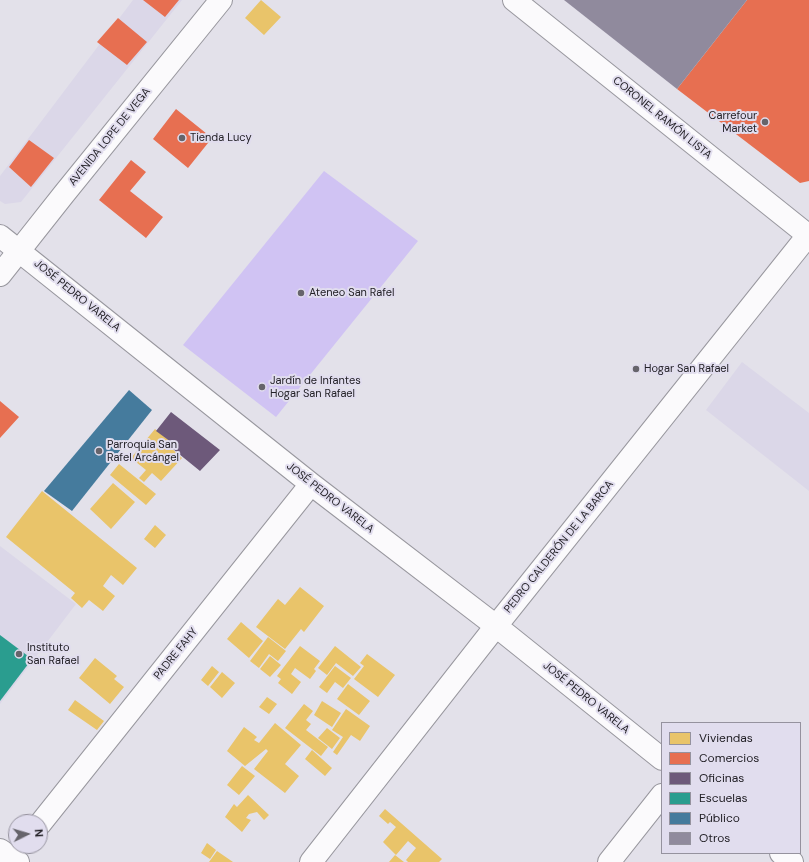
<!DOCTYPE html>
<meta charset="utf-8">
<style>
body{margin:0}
#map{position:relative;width:809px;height:862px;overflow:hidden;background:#e3e1ea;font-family:"DM Sans",sans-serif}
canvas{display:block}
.legend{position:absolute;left:661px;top:722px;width:140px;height:132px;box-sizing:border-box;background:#e1ddee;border:1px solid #95929e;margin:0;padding:5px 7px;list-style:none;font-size:12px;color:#232127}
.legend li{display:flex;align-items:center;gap:8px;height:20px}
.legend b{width:20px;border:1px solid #95929e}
.north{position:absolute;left:8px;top:814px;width:40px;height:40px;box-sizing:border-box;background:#e1ddee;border:1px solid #95929e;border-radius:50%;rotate:85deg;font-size:11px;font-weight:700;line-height:16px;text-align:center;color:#232127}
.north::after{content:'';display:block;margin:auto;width:14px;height:18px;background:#66646b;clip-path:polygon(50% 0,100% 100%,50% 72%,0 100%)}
</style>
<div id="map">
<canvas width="809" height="862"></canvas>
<ul class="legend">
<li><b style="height:11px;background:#e9c46a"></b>Viviendas</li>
<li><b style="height:11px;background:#e76f51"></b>Comercios</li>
<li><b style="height:11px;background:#6d597a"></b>Oficinas</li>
<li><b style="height:11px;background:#2a9d8f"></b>Escuelas</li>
<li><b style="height:11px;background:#457b9d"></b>Público</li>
<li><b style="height:11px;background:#908a9d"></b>Otros</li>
</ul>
<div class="north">N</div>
</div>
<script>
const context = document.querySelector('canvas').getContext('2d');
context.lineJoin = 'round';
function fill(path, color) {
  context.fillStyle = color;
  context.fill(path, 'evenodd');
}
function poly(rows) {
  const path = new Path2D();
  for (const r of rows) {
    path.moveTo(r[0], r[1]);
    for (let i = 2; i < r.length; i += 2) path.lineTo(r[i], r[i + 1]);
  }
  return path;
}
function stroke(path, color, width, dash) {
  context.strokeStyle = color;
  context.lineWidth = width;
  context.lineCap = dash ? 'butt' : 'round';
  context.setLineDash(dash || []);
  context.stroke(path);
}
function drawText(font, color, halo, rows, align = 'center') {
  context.font = font + ' "DM Sans",sans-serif';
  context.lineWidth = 4;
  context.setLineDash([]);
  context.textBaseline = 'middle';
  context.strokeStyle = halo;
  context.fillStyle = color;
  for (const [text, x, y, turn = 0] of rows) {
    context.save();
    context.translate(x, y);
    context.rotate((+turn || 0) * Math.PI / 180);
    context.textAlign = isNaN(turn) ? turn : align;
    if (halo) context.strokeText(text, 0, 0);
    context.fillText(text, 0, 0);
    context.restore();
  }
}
fill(poly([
 [133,0,182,0,21,202,5,204,0,201,0,176],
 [742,362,809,413,809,491,706,410],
 [0,546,76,604,0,704]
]), '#dbd7e8');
fill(poly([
 [324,171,418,241,276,417,183,345]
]), '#d0c3f3');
fill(poly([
 [261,0,281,17,264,35,245,18],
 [155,429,171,442,168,445,182,458,161,481,152,473,144,482,139,478,146,470,131,458],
 [119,464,156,494,146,505,110,475],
 [113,483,135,502,111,529,90,509],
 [42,491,137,568,123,585,111,575,103,586,115,596,103,611,89,600,82,608,71,598,75,593,6,537],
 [155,525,166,535,155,548,144,539],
 [300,587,324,606,304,632,301,629,285,649,256,627,278,599,285,605],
 [241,622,263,641,249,658,227,639],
 [268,637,286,651,278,661,269,654,259,668,250,661],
 [300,646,320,661,314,669,316,671,310,679,295,668,291,674,301,682,292,694,278,683,281,679,277,676],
 [335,646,361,667,353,676,336,663,327,675,318,668],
 [367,654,395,675,378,697,354,679,364,666,360,663],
 [270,656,281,665,270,677,260,669],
 [95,658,117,676,114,679,124,687,110,704,79,678],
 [212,666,219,672,208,686,201,680],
 [335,666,351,678,343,688,335,682,327,693,319,687],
 [222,672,235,683,222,698,210,687],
 [348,684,370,701,359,715,337,699],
 [267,697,277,704,269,714,259,707],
 [75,700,104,721,97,730,68,710],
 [322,701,341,713,332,727,314,715],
 [304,704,313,711,306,720,311,724,306,730,328,747,321,756,285,728],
 [346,709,370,726,360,741,351,735,337,755,333,752,343,737,332,730],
 [275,723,301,745,285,764,299,776,285,793,254,769,268,751,266,749,245,766,227,751,244,727,257,737,254,740,259,743],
 [327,728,340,738,332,749,318,738],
 [312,750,332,768,325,776,305,759],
 [242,766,255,776,239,795,227,785],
 [248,795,269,815,264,820,257,812,249,814,246,818,251,820,242,832,225,817,234,804,237,807],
 [385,809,442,859,439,862,408,862,406,860,416,848,408,841,396,855,383,842,396,827,390,822,388,824,379,816],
 [207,843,216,850,210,859,201,853],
 [217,851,233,862,209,862],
 [395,855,404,862,389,862]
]), '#e9c46a');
fill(poly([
 [143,0,179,0,165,17],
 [747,0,809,0,809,181,800,183,677,89],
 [118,18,147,42,127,65,97,42],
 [176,109,212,138,188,168,153,139],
 [29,140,54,158,31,187,9,167],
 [131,160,146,172,130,191,163,217,146,238,99,200],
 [0,401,19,417,0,438]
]), '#e76f51');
fill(poly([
 [171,412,220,450,200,471,168,445,171,442,156,431]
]), '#6d597a');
fill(poly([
 [0,635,32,659,0,701]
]), '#2a9d8f');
fill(poly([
 [129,390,152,410,72,511,44,491]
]), '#457b9d');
fill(poly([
 [564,0,747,0,677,89]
]), '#908a9d');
const street = poly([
 [514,0,809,236],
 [0,236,311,484,496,626,662,759],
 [40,824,311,484],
 [0,850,18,862],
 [781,853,792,862],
 [311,862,496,626,809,234],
 [609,862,662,795]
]);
const secondary = poly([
 [0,275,64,194,221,0]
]);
stroke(street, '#98979e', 24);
stroke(secondary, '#98979e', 24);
stroke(street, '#fbfafc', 22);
stroke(secondary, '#fbfafc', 22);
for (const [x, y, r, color] of [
 [765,122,4,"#66646b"],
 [182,138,4,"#66646b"],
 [301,293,4,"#66646b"],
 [636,369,4,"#66646b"],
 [262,387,4,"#66646b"],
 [99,451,4,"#66646b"],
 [19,654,4,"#66646b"]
]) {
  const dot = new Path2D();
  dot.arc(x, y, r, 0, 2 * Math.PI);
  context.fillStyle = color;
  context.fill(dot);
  stroke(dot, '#e1ddee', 1.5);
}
drawText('11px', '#232127', '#e1ddee', [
 ["Carrefour",757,116,"right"],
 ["Market",757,129,"right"],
 ["Tienda Lucy",190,138],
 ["Ateneo San Rafel",309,293],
 ["Hogar San Rafael",644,369],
 ["Jardín de Infantes",270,381],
 ["Hogar San Rafael",270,394],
 ["Parroquia San",107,445],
 ["Rafel Arcángel",107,458],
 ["Instituto",27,648],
 ["San Rafael",27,661]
], 'left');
drawText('11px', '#232127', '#e1ddee', [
 ["CORONEL RAMÓN LISTA",662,118,39],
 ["AVENIDA LOPE DE VEGA",110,137,-51],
 ["JOSÉ PEDRO VARELA",77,296,39],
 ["JOSÉ PEDRO VARELA",330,498,38],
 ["PEDRO CALDERÓN DE LA BARCA",559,547,-51],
 ["PADRE FAHY",176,654,-51],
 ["JOSÉ PEDRO VARELA",586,698,39]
]);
</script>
